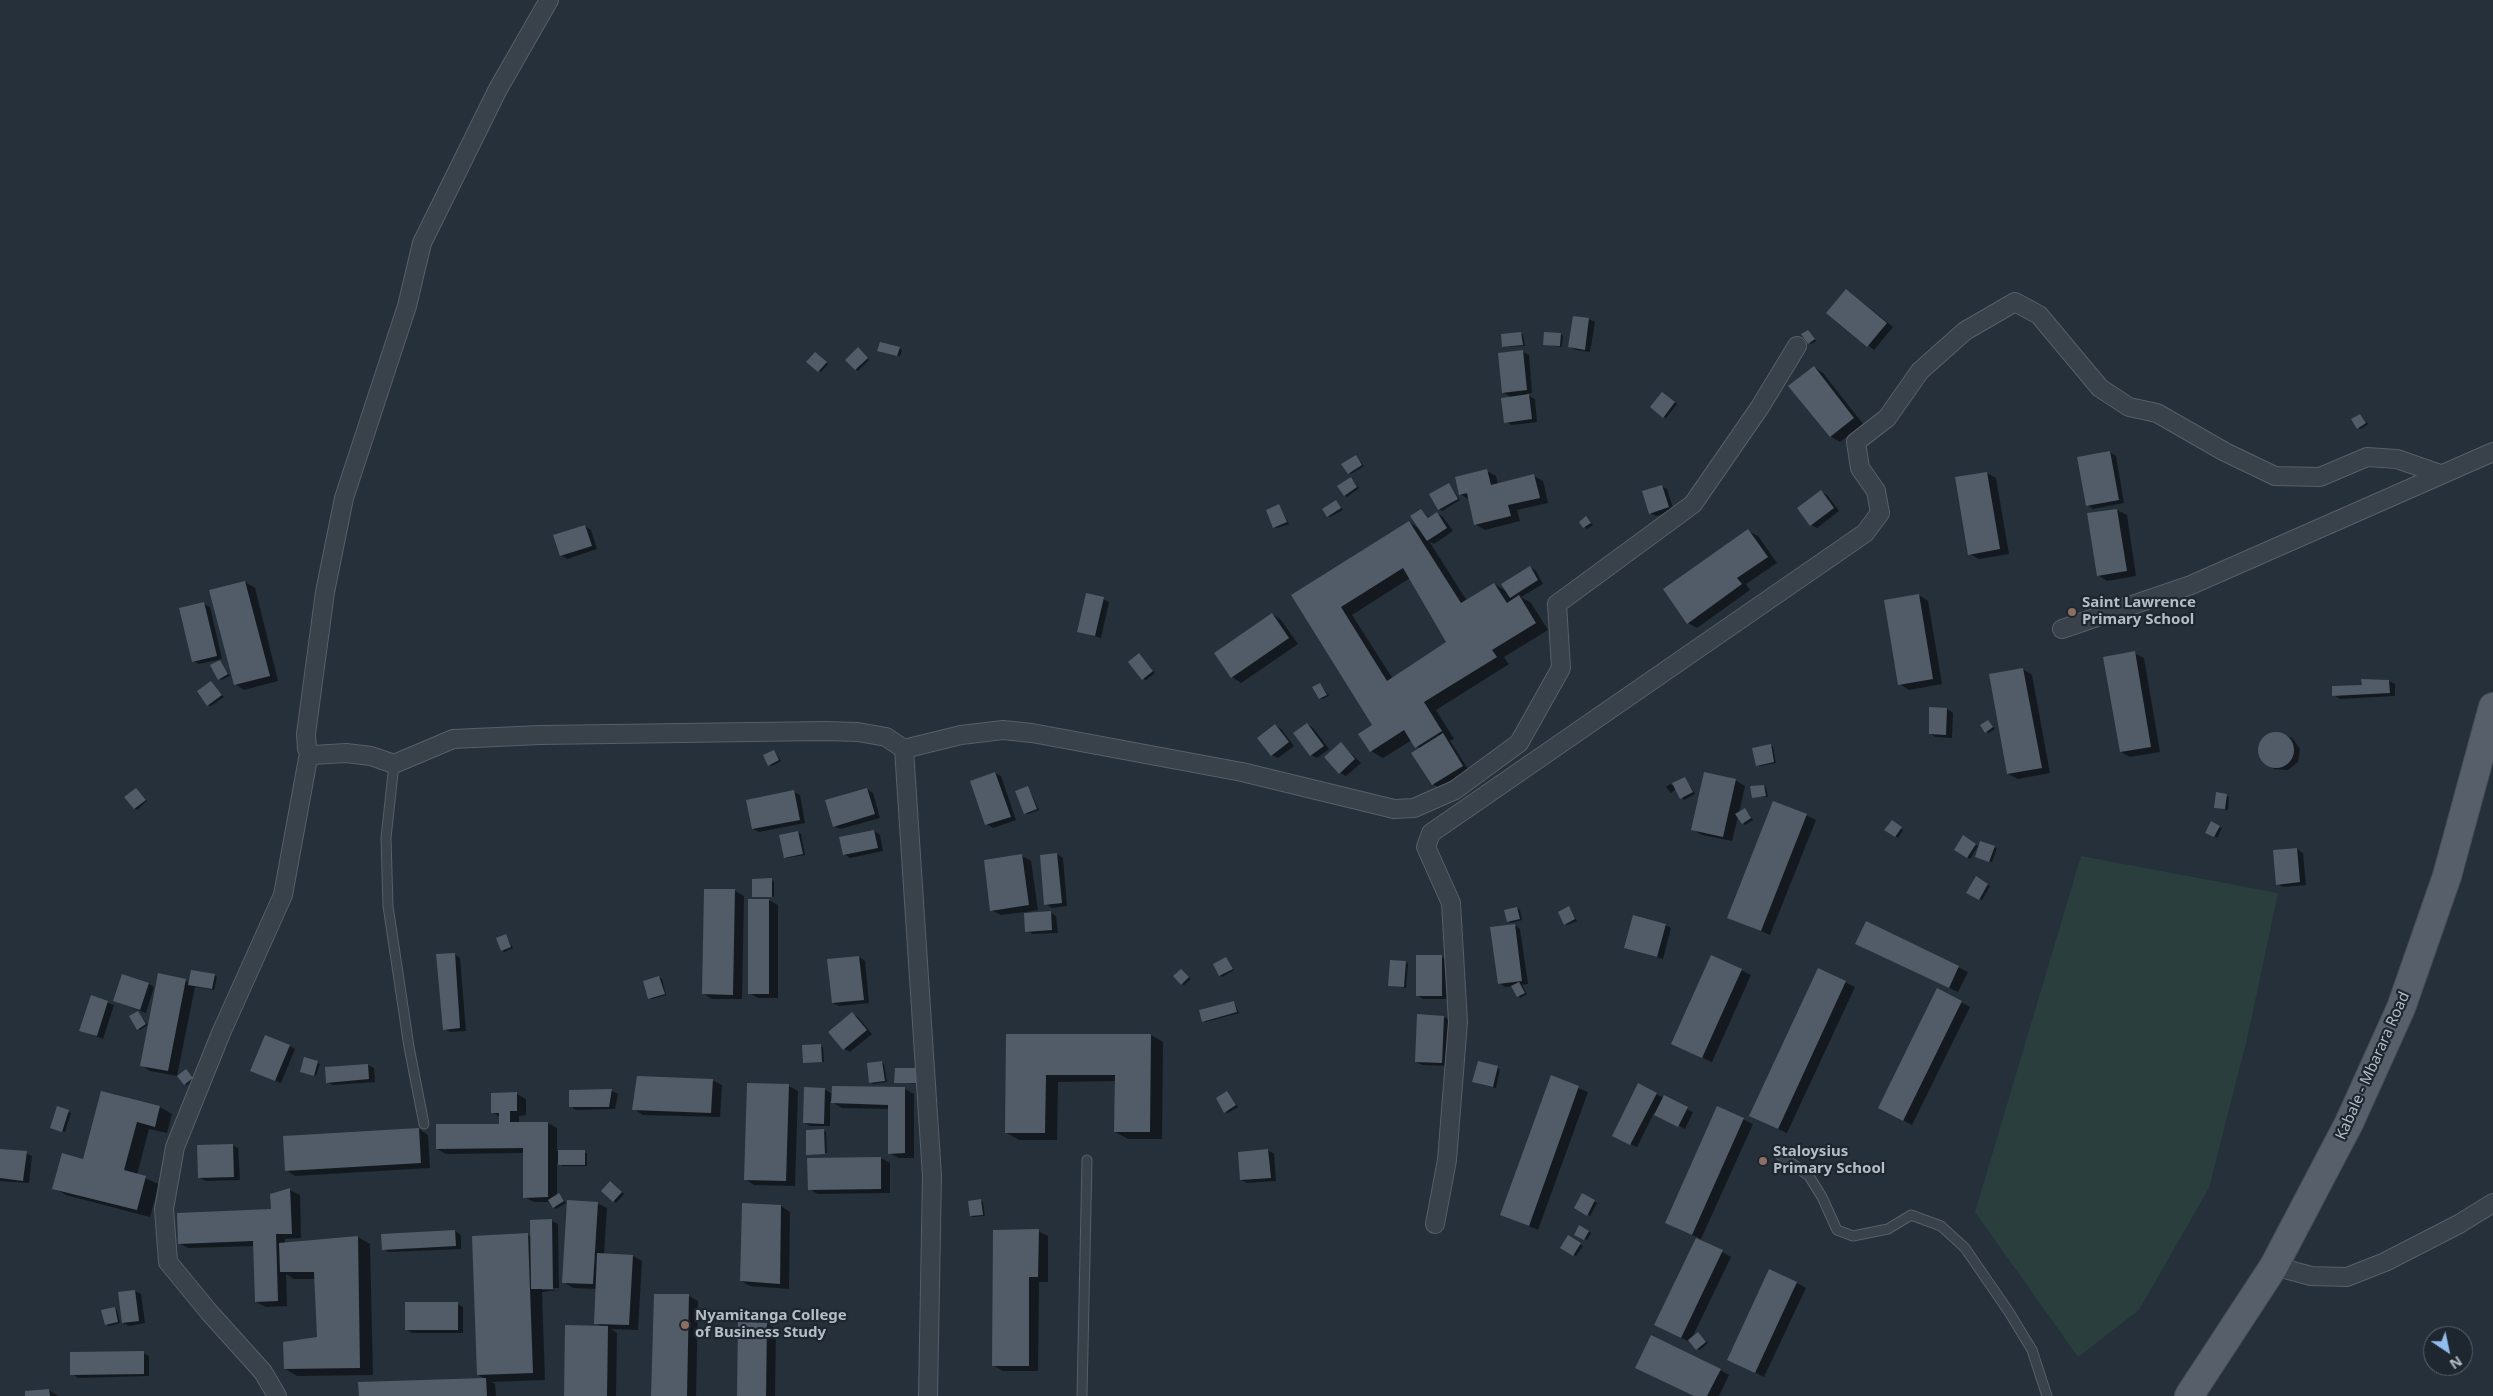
<!DOCTYPE html>
<style>
body{margin:0}
#map{position:relative;width:2493px;height:1396px;overflow:hidden;background:#25303a;font-family:"Noto Sans",sans-serif}
canvas{display:block}
.north{position:absolute;left:2423px;top:1326px;width:50px;height:50px;box-sizing:border-box;background:#1e262f;border:1px solid #5a626b;border-radius:50%;rotate:146deg;font-size:14px;font-weight:700;line-height:20px;text-align:center;color:#b4bcc6}
.north::after{content:'';display:block;margin:auto;width:18px;height:22px;background:#92bced;clip-path:polygon(50% 0,100% 100%,50% 72%,0 100%)}
</style>
<div id="map">
<canvas width="2493" height="1396"></canvas>
<div class="north">N</div>
</div>
<script>
const context = document.querySelector('canvas').getContext('2d');
context.lineJoin = 'round';
function fill(path, color) {
  context.fillStyle = color;
  context.fill(path, 'evenodd');
}
function poly(rows) {
  const path = new Path2D();
  for (const r of rows) {
    if (r.length === 3) {
      path.moveTo(r[0] + r[2], r[1]);
      path.arc(r[0], r[1], r[2], 0, 2 * Math.PI);
      continue;
    }
    path.moveTo(r[0], r[1]);
    for (let i = 2; i < r.length; i += 2) path.lineTo(r[i], r[i + 1]);
  }
  return path;
}
function stroke(path, color, width, dash) {
  context.strokeStyle = color;
  context.lineWidth = width;
  context.lineCap = dash ? 'butt' : 'round';
  context.setLineDash(dash || []);
  context.stroke(path);
}
function drawText(font, color, halo, rows, align = 'center') {
  context.font = font + ' "Noto Sans",sans-serif';
  context.lineWidth = 4.5;
  context.setLineDash([]);
  context.textBaseline = 'middle';
  context.strokeStyle = halo;
  context.fillStyle = color;
  for (const [text, x, y, turn = 0] of rows) {
    context.save();
    context.translate(x, y);
    context.rotate((+turn || 0) * Math.PI / 180);
    context.textAlign = isNaN(turn) ? turn : align;
    if (halo) context.strokeText(text, 0, 0);
    context.fillText(text, 0, 0);
    context.restore();
  }
}
fill(poly([
 [2081,856,2278,893,2247,1039,2209,1188,2139,1310,2078,1357,1975,1212]
]), '#2a3e3d');
fill(poly([
 [1847,290,1893,327,1874,350,1828,312],
 [1574,317,1589,319,1595,322,1590,352,1576,350,1570,347],
 [1808,331,1816,341,1811,344,1809,343],
 [1521,333,1523,335,1525,346,1503,347],
 [1561,334,1563,336,1562,347,1544,344],
 [899,348,902,350,900,356,881,352],
 [860,350,869,360,858,371,856,369],
 [1523,352,1529,355,1532,393,1526,394,1535,399,1537,422,1512,425,1506,422,1512,398,1503,392],
 [818,355,828,364,821,372,818,371],
 [1814,367,1823,373,1863,424,1840,442,1830,436],
 [1664,395,1677,404,1666,418,1664,417],
 [2360,415,2368,424,2361,429,2358,428],
 [2110,452,2116,456,2124,503,2093,509,2087,505],
 [1356,456,1364,466,1351,474,1349,473],
 [1487,471,1496,476,1498,484,1534,476,1543,481,1548,503,1517,510,1520,521,1485,530,1475,524,1470,500,1460,494],
 [1987,473,1996,478,2009,554,1979,559,1970,554],
 [1351,478,1359,488,1347,497,1345,495],
 [1449,484,1460,500,1442,511,1439,509],
 [1661,486,1667,489,1674,511,1656,516,1650,513],
 [1821,492,1827,495,1839,511,1817,528,1811,525],
 [1336,502,1343,510,1330,517,1328,516],
 [1279,506,1289,524,1277,528,1274,527],
 [1421,510,1430,518,1437,513,1443,517,1453,531,1434,544,1429,541,1467,601,1494,584,1508,592,1530,567,1536,571,1543,584,1521,597,1531,603,1548,630,1504,657,1509,664,1436,710,1454,739,1450,741,1468,769,1439,788,1433,784,1420,749,1412,740,1383,758,1371,751,1374,726,1292,596,1409,522,1420,529],
 [1410,578,1448,642,1393,679,1352,615],
 [2117,510,2127,515,2136,576,2107,581,2098,575,2089,514],
 [1586,518,1593,525,1587,529,1580,522],
 [585,526,591,530,597,549,567,559,561,555],
 [1748,531,1758,536,1777,563,1746,584,1750,590,1697,628,1688,623],
 [245,582,255,588,278,681,244,690,235,684],
 [1919,595,1928,601,1942,684,1909,690,1900,684],
 [1103,599,1109,602,1101,638,1079,631],
 [204,604,210,607,222,659,199,664,193,661],
 [1272,614,1281,620,1298,644,1241,683,1232,677,1216,653],
 [2134,653,2144,658,2160,752,2130,757,2121,752],
 [1139,654,1155,673,1146,680,1143,679],
 [220,661,230,676,221,680,219,679],
 [2023,669,2032,675,2050,773,2018,779,2008,774],
 [2389,681,2395,684,2395,696,2340,699,2334,695,2363,686],
 [211,682,224,697,211,706,208,705],
 [1320,684,1329,696,1322,699,1320,698],
 [1947,709,1953,713,1952,738,1936,737,1930,734],
 [1988,722,1995,729,1989,733,1986,732],
 [1307,724,1313,728,1329,749,1317,758,1311,755],
 [1275,725,1281,729,1294,746,1278,758,1272,755],
 [2272,733,2285,735,2292,738,2300,749,2298,762,2288,770,2274,769,2268,765,2260,754,2261,741],
 [1341,744,1361,763,1346,776,1340,773],
 [1771,746,1773,747,1776,763,1760,766,1757,765],
 [774,751,781,761,772,766,769,765],
 [995,773,1001,776,1016,820,993,828,987,824],
 [1685,778,1695,794,1684,800,1676,789,1671,793,1666,787,1670,784,1674,786],
 [1735,780,1745,786,1739,813,1745,810,1753,820,1745,825,1738,817,1732,841,1702,835,1692,829],
 [1764,786,1766,787,1768,797,1753,797],
 [1028,787,1039,810,1028,814,1025,813],
 [136,789,147,801,137,810,134,808],
 [867,789,873,793,880,818,840,829,834,826],
 [794,792,800,795,805,823,759,832,753,829],
 [2217,794,2229,797,2228,810,2216,807],
 [1806,815,1816,820,1770,935,1728,917],
 [1892,822,1903,830,1898,838,1886,830],
 [2211,823,2222,828,2217,838,2206,832],
 [874,831,880,835,883,851,850,858,844,854],
 [798,832,801,834,805,855,787,858,785,857],
 [1963,837,1978,846,1970,859,1956,850],
 [1994,847,1997,848,1992,862,1979,858],
 [2297,849,2303,853,2306,885,2283,887,2277,884],
 [1057,854,1063,858,1067,906,1052,908,1046,904],
 [1022,856,1031,861,1038,910,1026,912,1026,914,1050,912,1056,916,1058,933,1033,934,1027,931,1025,912,1001,915,991,910],
 [1977,878,1990,886,1982,900,1968,893],
 [772,880,774,881,774,897,753,896],
 [735,891,744,896,742,999,712,999,703,993],
 [769,900,778,905,778,998,758,998,749,993],
 [1517,908,1520,910,1522,920,1511,923,1508,922],
 [1569,908,1577,921,1567,925,1565,924],
 [1866,923,1968,972,1958,992,1866,949],
 [1514,925,1520,929,1528,984,1522,985,1527,994,1520,998,1512,986,1505,987,1499,983],
 [1665,925,1671,928,1663,959,1625,948],
 [506,936,513,948,504,952,502,950],
 [454,954,460,958,466,1031,450,1032,444,1029],
 [1441,956,1447,960,1447,999,1423,999,1417,995],
 [859,957,865,961,869,1003,839,1006,833,1003,829,960],
 [1226,958,1234,970,1222,977,1220,975],
 [1406,962,1408,964,1406,988,1389,985],
 [1819,969,1855,987,1787,1133,1760,1121],
 [1741,970,1751,975,1712,1062,1673,1044],
 [1183,972,1191,979,1184,985,1181,984],
 [214,975,217,977,214,990,195,987,177,1076,150,1071,141,1065,185,980,190,983],
 [659,977,662,979,666,995,652,999,649,998],
 [149,984,154,987,146,1013,114,1001],
 [91,997,114,1005,103,1039,81,1030],
 [1234,1002,1239,1013,1206,1022,1203,1021],
 [1961,1002,1970,1007,1912,1125,1889,1113],
 [138,1012,148,1025,140,1030,138,1029],
 [852,1014,858,1017,872,1034,850,1052,844,1049],
 [1418,1016,1444,1017,1450,1020,1448,1066,1422,1065,1416,1062],
 [1151,1035,1163,1042,1162,1139,1128,1139,1115,1132,1116,1081,1058,1082,1057,1140,1019,1140,1007,1133,1008,1036],
 [290,1046,295,1049,281,1083,258,1074],
 [821,1046,823,1047,824,1062,804,1062],
 [1479,1062,1500,1069,1496,1088,1476,1083],
 [317,1063,320,1064,316,1076,304,1073],
 [882,1063,884,1064,887,1082,873,1084,870,1082],
 [368,1065,374,1068,375,1082,333,1085,327,1082],
 [186,1070,195,1080,187,1085,185,1084],
 [919,1070,921,1084,896,1082],
 [1551,1077,1588,1092,1538,1230,1501,1215],
 [712,1080,722,1085,720,1117,643,1115,634,1109],
 [789,1086,798,1091,795,1186,754,1185,745,1179],
 [833,1087,905,1089,914,1094,914,1158,899,1158,889,1153,889,1109,842,1108,830,1101,830,1126,810,1126,804,1123,824,1089,833,1094],
 [612,1091,618,1094,615,1109,576,1110,570,1106],
 [102,1092,160,1107,172,1114,167,1133,149,1129,137,1175,159,1184,150,1217,66,1195,54,1188,84,1160],
 [1227,1092,1238,1107,1228,1113,1225,1112],
 [517,1094,526,1099,526,1115,519,1116,519,1123,548,1123,557,1128,557,1151,587,1153,587,1166,562,1166,557,1163,557,1196,561,1196,566,1203,556,1209,550,1202,534,1202,524,1197,524,1153,446,1154,437,1149,500,1125,500,1117,492,1112],
 [1656,1094,1693,1112,1685,1129,1654,1113,1637,1147,1619,1139],
 [58,1108,71,1113,65,1132,54,1129],
 [1743,1119,1753,1124,1701,1239,1676,1228],
 [419,1129,428,1135,430,1168,295,1176,286,1170,284,1137],
 [823,1131,826,1132,827,1153,809,1153],
 [232,1145,238,1148,240,1180,206,1181,200,1178],
 [0,1150,26,1153,32,1156,29,1183,0,1181],
 [1268,1150,1274,1154,1276,1181,1247,1183,1241,1180,1239,1153],
 [881,1158,890,1163,890,1193,818,1194,809,1189],
 [613,1184,624,1194,616,1203,614,1201],
 [290,1190,300,1195,301,1238,285,1239,285,1244,358,1237,370,1244,373,1375,297,1376,285,1369,318,1339,316,1279,294,1279,286,1274,287,1306,266,1307,256,1302,254,1246,188,1248,179,1243,272,1210,272,1195],
 [1582,1195,1597,1203,1590,1216,1575,1208],
 [981,1201,983,1202,985,1216,973,1217,971,1216],
 [597,1203,607,1208,604,1254,633,1256,642,1261,638,1330,611,1329,617,1333,616,1396,565,1396,602,1327,595,1323,597,1289,573,1288,563,1282],
 [743,1204,781,1206,790,1212,789,1289,750,1286,741,1281],
 [531,1221,552,1221,558,1224,559,1288,542,1288,542,1290,559,1290,542,1292,545,1380,491,1382,495,1384,496,1396,360,1396,486,1379,478,1375,527,1235,532,1237],
 [1579,1227,1591,1233,1587,1240,1575,1234],
 [455,1231,461,1235,461,1249,389,1252,383,1249],
 [1038,1231,1048,1236,1048,1282,1039,1282,1038,1371,1003,1371,994,1366],
 [1568,1237,1583,1246,1576,1256,1562,1248],
 [1722,1252,1731,1257,1692,1338,1698,1334,1708,1343,1700,1350,1690,1342,1665,1330],
 [1797,1283,1806,1288,1764,1377,1738,1364],
 [135,1291,141,1294,145,1323,129,1326,123,1323],
 [689,1296,698,1301,696,1396,652,1396],
 [457,1304,463,1307,463,1333,412,1333,406,1329],
 [115,1308,117,1310,120,1323,109,1326,106,1324],
 [767,1324,776,1329,775,1396,738,1396],
 [143,1353,149,1356,149,1376,78,1378,72,1374],
 [1720,1370,1729,1375,1719,1396,1694,1396],
 [49,1390,58,1396,27,1396]
]), '#0007');
fill(poly([
 [1846,289,1887,323,1867,347,1826,313],
 [1573,316,1589,318,1585,350,1568,347],
 [1808,330,1815,339,1808,344,1801,334],
 [1521,332,1523,345,1502,347,1501,334],
 [1544,332,1561,333,1560,346,1543,345],
 [880,342,900,347,897,356,877,351],
 [858,347,868,358,855,370,845,360],
 [1523,350,1527,390,1502,393,1498,353],
 [815,352,827,362,818,372,806,362],
 [1814,366,1854,418,1830,437,1788,386],
 [1662,392,1675,402,1663,418,1650,407],
 [1529,394,1532,419,1504,423,1501,398],
 [2360,414,2366,423,2357,429,2351,419],
 [2110,451,2119,500,2086,506,2077,457],
 [1356,455,1362,465,1348,474,1341,464],
 [1487,469,1491,485,1534,474,1540,498,1508,505,1511,516,1474,525,1467,493,1459,495,1455,477],
 [1987,472,2000,549,1968,555,1955,477],
 [1351,477,1357,487,1344,496,1337,486],
 [1449,483,1458,499,1438,510,1429,494],
 [1662,485,1669,507,1649,514,1642,491],
 [1821,490,1834,508,1810,526,1797,508],
 [1336,500,1341,508,1327,517,1322,509],
 [1279,504,1287,522,1273,528,1266,510],
 [1421,509,1428,518,1437,512,1447,528,1427,541,1410,516],
 [2117,509,2127,571,2097,576,2087,513],
 [1586,516,1591,523,1583,528,1579,522],
 [1409,521,1461,603,1494,583,1507,603,1519,595,1536,623,1492,650,1497,657,1424,702,1442,731,1415,748,1404,730,1370,752,1358,734,1372,725,1291,595],
 [1403,568,1446,642,1387,681,1341,607],
 [585,525,592,546,560,556,553,535],
 [1748,529,1768,557,1737,578,1742,584,1687,624,1663,589],
 [1530,566,1538,580,1510,598,1501,584],
 [245,581,270,676,234,685,209,590],
 [1086,593,1104,597,1095,636,1077,632],
 [1919,594,1933,679,1898,685,1884,600],
 [204,602,217,656,192,662,179,608],
 [1272,613,1289,638,1231,678,1214,653],
 [2135,651,2151,747,2120,752,2103,657],
 [1139,653,1153,671,1142,680,1128,662],
 [220,660,228,674,218,680,210,665],
 [2023,668,2042,768,2007,774,1989,674],
 [2361,679,2389,680,2390,693,2332,696,2332,686,2362,685],
 [211,681,222,695,207,706,197,691],
 [1320,683,1327,695,1319,699,1312,687],
 [1929,707,1947,708,1946,735,1929,734],
 [1988,720,1993,727,1985,733,1980,725],
 [1307,723,1324,746,1310,756,1293,733],
 [1275,724,1289,742,1271,756,1257,738],
 [2276,750,18],
 [1443,733,1463,766,1432,785,1411,753],
 [1341,742,1355,759,1339,774,1324,757],
 [1771,744,1774,762,1756,766,1752,748],
 [774,750,779,760,768,766,763,755],
 [995,772,1011,817,985,825,970,781],
 [1704,772,1736,779,1723,837,1691,830],
 [1685,777,1693,792,1680,799,1672,783],
 [1764,785,1766,796,1752,798,1750,786],
 [1028,786,1037,809,1024,814,1015,791],
 [136,788,146,800,134,809,124,797],
 [867,788,875,814,833,827,825,800],
 [794,790,800,820,752,829,746,800],
 [2216,792,2227,794,2225,809,2214,808],
 [1773,801,1807,814,1761,931,1727,918],
 [1745,808,1751,818,1742,824,1735,814],
 [1892,820,1902,827,1895,837,1884,830],
 [2211,821,2220,826,2214,837,2205,833],
 [874,830,878,848,843,855,839,837],
 [798,831,803,854,784,858,779,835],
 [1963,835,1976,844,1967,858,1954,850],
 [1980,841,1995,846,1989,862,1975,857],
 [2297,848,2300,882,2276,885,2273,850],
 [1057,853,1062,903,1044,905,1040,855],
 [1022,854,1029,905,990,911,984,860],
 [1976,876,1988,884,1979,900,1966,893],
 [772,878,772,897,752,897,752,879],
 [704,889,735,889,733,995,702,994],
 [748,899,769,899,769,994,748,994],
 [1569,906,1575,919,1564,925,1558,912],
 [1517,907,1520,919,1507,922,1504,910],
 [1051,911,1052,930,1025,932,1024,913],
 [1633,915,1666,924,1657,957,1624,948],
 [1866,921,1959,966,1949,988,1855,944],
 [1515,924,1522,981,1498,984,1490,927],
 [506,934,511,947,501,951,496,938],
 [455,953,460,1028,443,1030,436,954],
 [1416,955,1442,955,1442,996,1416,996],
 [1711,955,1742,969,1702,1058,1671,1044],
 [859,956,864,1000,832,1003,827,959],
 [1226,957,1233,969,1219,976,1213,964],
 [1390,960,1406,961,1404,987,1388,986],
 [1818,968,1846,981,1778,1129,1749,1116],
 [1181,969,1189,977,1181,985,1173,976],
 [191,970,215,974,212,989,188,985],
 [158,973,186,979,168,1071,140,1066],
 [122,974,149,983,140,1010,113,1001],
 [659,976,665,994,648,999,643,981],
 [1519,982,1525,993,1517,997,1511,986],
 [1937,988,1962,1001,1903,1121,1878,1108],
 [91,995,108,1001,97,1036,79,1031],
 [1234,1001,1237,1012,1202,1022,1199,1010],
 [138,1011,146,1024,137,1030,129,1016],
 [852,1012,867,1030,843,1050,828,1032],
 [1417,1014,1444,1016,1442,1063,1415,1062],
 [1006,1034,1151,1034,1150,1132,1114,1132,1115,1075,1046,1075,1045,1133,1005,1133],
 [265,1035,290,1045,275,1081,250,1071],
 [821,1044,822,1062,803,1063,802,1045],
 [304,1057,318,1061,314,1076,300,1072],
 [882,1061,885,1081,869,1083,867,1063],
 [1478,1061,1498,1066,1493,1087,1472,1082],
 [368,1064,369,1079,326,1083,325,1067],
 [895,1068,919,1068,919,1083,894,1083],
 [186,1069,193,1078,184,1085,177,1076],
 [1551,1075,1579,1086,1529,1226,1500,1215],
 [637,1076,713,1079,711,1113,632,1110],
 [747,1083,789,1084,786,1181,744,1180],
 [1638,1083,1657,1093,1630,1145,1612,1136],
 [832,1086,905,1087,905,1153,888,1154,888,1105,831,1103],
 [804,1087,825,1088,824,1124,803,1123],
 [612,1089,609,1107,569,1107,569,1090],
 [101,1091,160,1106,155,1127,137,1122,124,1170,146,1176,137,1210,52,1189,62,1153,83,1159],
 [1227,1091,1236,1105,1224,1113,1216,1098],
 [517,1092,517,1111,510,1111,510,1122,548,1122,548,1197,523,1198,523,1148,436,1149,436,1124,499,1124,499,1113,491,1113,491,1093],
 [1664,1095,1688,1107,1678,1127,1654,1115],
 [57,1106,69,1110,62,1132,50,1128],
 [1717,1106,1744,1118,1692,1235,1665,1223],
 [419,1128,421,1163,285,1171,283,1136],
 [824,1129,825,1154,806,1155,806,1130],
 [233,1144,234,1177,198,1178,197,1145],
 [0,1149,27,1151,23,1181,0,1178],
 [1268,1149,1271,1178,1240,1180,1238,1152],
 [558,1150,585,1150,585,1165,558,1165],
 [881,1157,881,1189,808,1190,807,1158],
 [610,1181,622,1192,613,1202,601,1191],
 [290,1188,292,1234,276,1234,278,1301,255,1302,253,1241,178,1244,177,1213,271,1209,270,1194],
 [559,1193,564,1201,553,1208,548,1200],
 [1582,1193,1595,1200,1587,1216,1574,1208],
 [981,1199,983,1215,970,1216,968,1201],
 [567,1200,598,1202,593,1284,562,1283],
 [742,1203,781,1205,780,1284,740,1281],
 [552,1219,553,1289,531,1289,530,1220],
 [1579,1225,1589,1231,1584,1240,1574,1235],
 [1039,1229,1038,1277,1029,1277,1029,1366,992,1366,993,1230],
 [455,1230,456,1246,382,1250,381,1234],
 [528,1233,533,1373,477,1375,472,1236],
 [1568,1235,1581,1243,1573,1256,1560,1248],
 [358,1236,360,1368,284,1369,283,1342,317,1337,314,1272,280,1272,279,1243],
 [1696,1238,1723,1250,1681,1338,1654,1325],
 [597,1253,633,1255,629,1325,594,1324],
 [1769,1269,1797,1282,1755,1373,1727,1360],
 [135,1290,139,1321,122,1323,118,1292],
 [654,1294,689,1294,687,1396,651,1396],
 [405,1302,458,1302,458,1330,405,1330],
 [115,1307,118,1322,105,1325,101,1310],
 [738,1322,767,1323,766,1396,737,1396],
 [565,1325,608,1326,607,1396,564,1396],
 [1698,1332,1706,1342,1696,1350,1688,1340],
 [1651,1335,1721,1369,1707,1396,1694,1396,1635,1368],
 [144,1351,144,1374,70,1375,70,1352],
 [486,1378,487,1396,359,1396,358,1382],
 [49,1389,50,1396,25,1396,25,1391]
]), '#515c68');
const lane = poly([
 [394,764,386,838,388,906,409,1047,424,1124],
 [1779,1154,1809,1176,1822,1197,1837,1230,1853,1236,1888,1229,1911,1215,1941,1226,1965,1248,2009,1312,2032,1350,2047,1396],
 [1082,1396,1087,1160]
]);
const street = poly([
 [549,0,498,89,422,243,407,306,344,498,325,592,306,734,307,749,313,755,346,753,371,756,394,764,453,739,540,735,825,731,858,732,886,737,904,749,961,735,1003,730,1032,733,1242,772,1394,809,1414,808,1455,790,1519,743,1561,668,1557,604,1693,504,1760,407,1797,346],
 [2062,629,2191,585,2493,452],
 [904,749,932,1176,928,1396],
 [1435,1224,1447,1160,1458,1022,1451,903,1426,847,1431,833,1865,533,1880,513,1876,491,1860,468,1856,442,1887,418,1920,371,1965,331,2015,302,2039,315,2100,388,2129,407,2157,413,2225,452,2275,476,2320,477,2367,457,2397,459,2440,474],
 [2274,1266,2311,1276,2347,1277,2385,1262,2459,1224,2493,1203],
 [277,1396,263,1372,209,1312,168,1262,164,1209,175,1147,221,1033,283,895,309,753]
]);
const primary = poly([
 [2189,1396,2274,1266,2349,1123,2401,1008,2447,876,2493,707]
]);
stroke(lane, '#575f68', 11);
stroke(street, '#575f68', 20);
stroke(primary, '#454d56', 30);
stroke(lane, '#39414a', 9);
stroke(street, '#39414a', 18);
stroke(primary, '#57606a', 28);
for (const [x, y, r, color] of [
 [2072,612,5,"#8d6e63"],
 [1763,1161,5,"#8d6e63"],
 [685,1325,5,"#8d6e63"]
]) {
  const dot = new Path2D();
  dot.arc(x, y, r, 0, 2 * Math.PI);
  context.fillStyle = color;
  context.fill(dot);
  stroke(dot, '#1e262f', 2);
}
drawText('bold 15px', '#b4bcc6', '#1e262f', [
 ["Saint Lawrence",2082,603],
 ["Primary School",2082,620],
 ["Staloysius",1773,1152],
 ["Primary School",1773,1169],
 ["Nyamitanga College",695,1316],
 ["of Business Study",695,1333]
], 'left');
drawText('15px', '#b4bcc6', '#1e262f', [
 ["Kabale - Mbarara Road",2373,1066,-66]
]);
</script>
